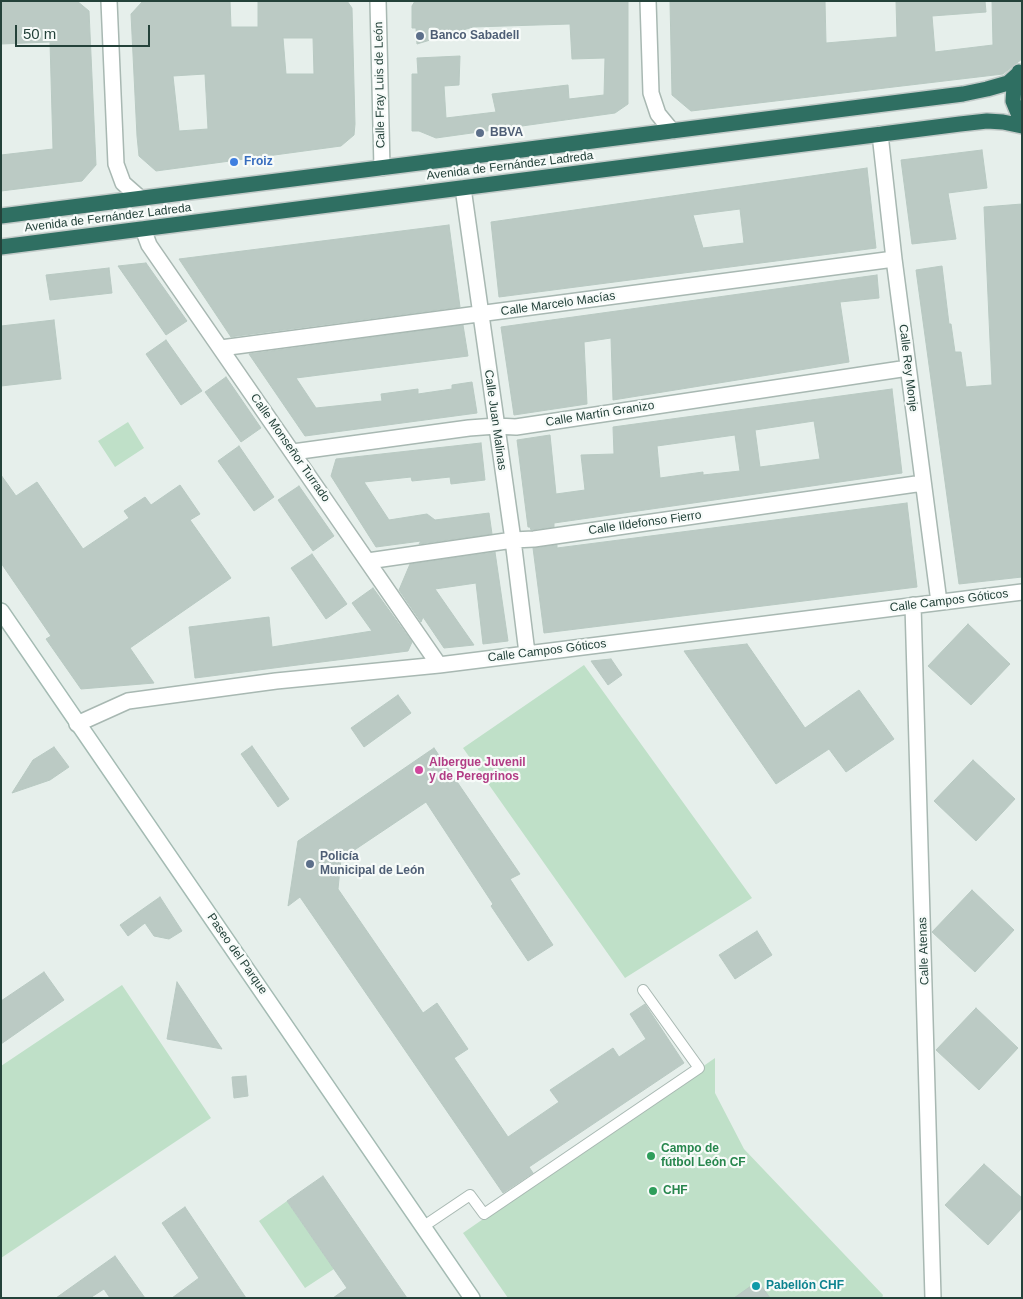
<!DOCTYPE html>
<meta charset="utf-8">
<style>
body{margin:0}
#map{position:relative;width:1023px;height:1299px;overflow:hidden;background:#e6efeb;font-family:Arial,sans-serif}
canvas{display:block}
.frame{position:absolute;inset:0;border:2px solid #24423a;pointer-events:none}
.scale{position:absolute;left:15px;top:25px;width:135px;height:22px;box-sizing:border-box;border:2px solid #24423a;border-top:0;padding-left:6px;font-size:15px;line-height:18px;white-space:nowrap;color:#24423a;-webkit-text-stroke:4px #f7fbf9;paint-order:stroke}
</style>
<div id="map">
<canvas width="1023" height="1299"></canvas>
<div class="frame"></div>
<div class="scale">50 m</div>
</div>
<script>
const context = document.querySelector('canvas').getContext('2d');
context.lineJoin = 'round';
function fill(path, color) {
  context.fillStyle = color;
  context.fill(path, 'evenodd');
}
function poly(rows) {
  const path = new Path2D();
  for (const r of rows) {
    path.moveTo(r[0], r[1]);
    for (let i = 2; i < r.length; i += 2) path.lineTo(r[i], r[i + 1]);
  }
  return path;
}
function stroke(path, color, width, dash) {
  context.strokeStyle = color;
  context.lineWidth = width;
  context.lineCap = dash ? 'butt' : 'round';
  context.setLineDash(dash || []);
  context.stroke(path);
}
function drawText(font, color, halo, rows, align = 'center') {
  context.font = font + ' Arial,sans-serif';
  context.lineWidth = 4.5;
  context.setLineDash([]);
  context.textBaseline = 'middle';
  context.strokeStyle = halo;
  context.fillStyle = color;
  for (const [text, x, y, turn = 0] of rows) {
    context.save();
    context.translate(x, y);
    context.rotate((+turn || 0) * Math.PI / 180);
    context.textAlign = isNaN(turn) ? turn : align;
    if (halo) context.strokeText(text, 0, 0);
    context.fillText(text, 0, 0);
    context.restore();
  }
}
fill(poly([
 [128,422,144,448,115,467,98,441],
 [584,665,752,898,625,978,463,748],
 [122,985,211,1118,1,1258,1,1066],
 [715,1058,715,1093,744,1149,883,1295,882,1298,508,1298,463,1233],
 [287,1201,334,1269,305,1288,259,1221]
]), '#bfe0c8');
const building = poly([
 [1,1,77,1,89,11,96,165,82,181,1,191,1,155,53,149,50,42,1,44,1,1],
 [143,1,230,1,231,27,258,27,258,1,347,1,352,8,355,124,354,135,341,146,156,171,139,156,137,136,131,14,143,1],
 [283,38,313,38,314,74,286,74,283,38],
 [205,74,208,129,179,131,173,76,205,74],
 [415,1,628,1,628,104,615,113,436,138,419,131,412,131,412,74,418,74,417,58,460,56,459,85,444,86,446,118,496,112,492,94,568,85,569,99,604,95,605,58,572,59,570,24,473,27,417,44,416,28,412,28,412,6,415,1],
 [670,1,825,1,826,43,897,37,896,1,985,1,986,12,932,16,935,52,993,45,992,1,1021,1,1022,59,1003,74,691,111,672,95,670,1],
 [982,150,987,188,948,193,956,239,912,244,901,160,982,150],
 [867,168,876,248,499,297,491,222,867,168],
 [740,209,744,243,703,248,693,215,740,209],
 [1022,204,1022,577,959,584,916,270,942,266,949,324,951,324,955,352,961,352,966,387,992,385,984,207,1022,204],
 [449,225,460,307,237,336,231,337,179,259,449,225],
 [146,263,187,321,166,335,118,266,146,263],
 [109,268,112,293,50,300,46,275,109,268],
 [877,275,879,298,840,302,849,362,613,400,611,338,584,342,587,404,514,415,501,327,877,275],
 [54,320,61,379,1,386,1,326,54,320],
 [463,325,468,356,296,378,316,408,382,401,381,394,418,389,418,394,452,389,452,385,472,382,477,413,305,436,249,354,463,325],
 [166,340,202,391,181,405,146,354,166,340],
 [226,377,261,428,241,442,205,392,226,377],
 [892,389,902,473,554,523,554,527,531,530,530,527,528,527,517,440,550,435,556,494,585,490,581,455,614,454,613,427,892,389],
 [814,421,820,459,760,467,755,430,814,421],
 [735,435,740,471,703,475,703,472,660,478,657,446,735,435],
 [481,443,485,480,451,484,450,477,412,481,411,477,364,482,389,520,427,514,435,520,489,513,492,534,419,544,421,541,376,547,331,476,336,459,481,443],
 [239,446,274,497,254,511,218,461,239,446],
 [1,475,16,496,37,482,83,549,129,518,124,511,145,497,151,505,180,485,200,514,190,520,231,578,130,648,154,683,81,689,46,639,51,636,1,563,1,475],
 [299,486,334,536,313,551,278,500,299,486],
 [907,503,917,587,544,633,533,548,557,545,557,548,907,503],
 [495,552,508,641,483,644,476,583,435,589,474,645,444,648,423,617,421,622,399,590,410,564,495,552],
 [312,554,347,604,326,619,291,568,312,554],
 [373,588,412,642,408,651,195,678,189,627,269,617,272,647,372,631,352,603,373,588],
 [968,624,1010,664,971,705,928,666,968,624],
 [747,644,805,728,859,690,894,739,846,772,829,749,776,784,684,651,747,644],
 [611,659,622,675,608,685,591,661,611,659],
 [398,695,411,713,364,747,351,728,398,695],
 [252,746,289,799,278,807,241,754,252,746],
 [54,747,69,767,50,780,12,793,33,760,54,747],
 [434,748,520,874,510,879,553,945,528,961,491,906,493,904,426,802,341,859,338,889,423,1013,437,1003,468,1049,454,1058,508,1137,559,1102,550,1090,613,1048,619,1057,646,1039,630,1014,645,1004,684,1063,529,1167,533,1173,503,1193,300,897,288,906,298,841,434,748],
 [973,760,1015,799,976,841,934,801,973,760],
 [972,890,1014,930,975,972,932,932,972,890],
 [160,897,182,931,169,939,154,936,145,923,128,936,120,925,160,897],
 [757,931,772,955,735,979,719,955,757,931],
 [44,972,64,1000,1,1044,1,1001,44,972],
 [177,982,222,1049,167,1039,177,982],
 [976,1008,1018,1048,979,1090,936,1050,976,1008],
 [246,1076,248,1096,234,1098,232,1077,246,1076],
 [984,1164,1022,1198,1022,1208,988,1245,945,1205,984,1164],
 [323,1176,407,1298,333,1298,347,1288,287,1201,323,1176],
 [185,1207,246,1298,172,1298,199,1278,162,1223,185,1207],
 [115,1256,145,1298,110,1298,104,1289,90,1298,56,1298,115,1256],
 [758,1281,770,1298,734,1298,758,1281]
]);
fill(building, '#bbcac4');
stroke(building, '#b8c9c2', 1);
const lane = poly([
 [424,1226,470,1195,484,1214,699,1068,643,990]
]);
const street = poly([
 [109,1,116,164,123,183,140,198],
 [378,1,382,168],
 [648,1,651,93,658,114,672,131],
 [880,134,894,259,939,602],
 [463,188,513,540,527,653],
 [143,229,149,245,439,665],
 [221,348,894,259],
 [293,452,469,428,496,426,516,427,908,368],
 [368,561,513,540,534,539,923,483],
 [913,605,933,1298],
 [77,724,128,701,276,681,439,665,1022,592]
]);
const secondary = poly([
 [1,611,472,1298]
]);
const highway = poly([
 [1019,72,1014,87,1013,101,1022,123],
 [1,216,963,94,987,89,1008,83,1018,74],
 [1,247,960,124,987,121,1003,122,1022,126]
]);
stroke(lane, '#a8b8b2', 12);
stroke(street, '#a8b8b2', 18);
stroke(secondary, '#a4bbb3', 18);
stroke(highway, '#c2cac8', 18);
stroke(lane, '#fff', 10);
stroke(street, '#fff', 15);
stroke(secondary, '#fff', 15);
stroke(highway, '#2f6f62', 15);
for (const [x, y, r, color] of [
 [420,36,5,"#5c6f8a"],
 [480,133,5,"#5c6f8a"],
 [234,162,5,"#3f7fe0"],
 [419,770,5,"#d1479c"],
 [310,864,5,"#5c6f8a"],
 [651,1156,5,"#2e9e5b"],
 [653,1191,5,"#2e9e5b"],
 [756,1286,5,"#0f9aa8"]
]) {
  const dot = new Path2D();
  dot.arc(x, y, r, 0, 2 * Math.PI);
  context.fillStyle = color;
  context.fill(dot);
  stroke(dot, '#f7fbf9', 2);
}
drawText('bold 12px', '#4e5e75', '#f7fbf9', [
 ["Banco Sabadell",430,36],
 ["BBVA",490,133],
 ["Policía",320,857],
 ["Municipal de León",320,871]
], 'left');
drawText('12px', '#24423a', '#f7fbf9', [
 ["Calle Fray Luis de León",380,85,-91],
 ["Avenida de Fernández Ladreda",510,166,-7],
 ["Avenida de Fernández Ladreda",108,218,-7],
 ["Calle Marcelo Macías",558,304,-8],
 ["Calle Rey Monje",908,368,83],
 ["Calle Martín Granizo",600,414,-9],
 ["Calle Juan Malinas",495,420,82],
 ["Calle Monseñor Turrado",290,448,55],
 ["Calle Ildefonso Fierro",645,523,-8],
 ["Calle Campos Góticos",949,601,-7],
 ["Calle Campos Góticos",547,651,-7],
 ["Calle Atenas",924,951,-92],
 ["Paseo del Parque",237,954,55]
]);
drawText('bold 12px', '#366cbe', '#f7fbf9', [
 ["Froiz",244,162]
], 'left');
drawText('bold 12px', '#b23c85', '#f7fbf9', [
 ["Albergue Juvenil",429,763],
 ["y de Peregrinos",429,777]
], 'left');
drawText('bold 12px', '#27864d', '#f7fbf9', [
 ["Campo de",661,1149],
 ["fútbol León CF",661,1163],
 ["CHF",663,1191]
], 'left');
drawText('bold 12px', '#0d838f', '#f7fbf9', [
 ["Pabellón CHF",766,1286]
], 'left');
</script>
